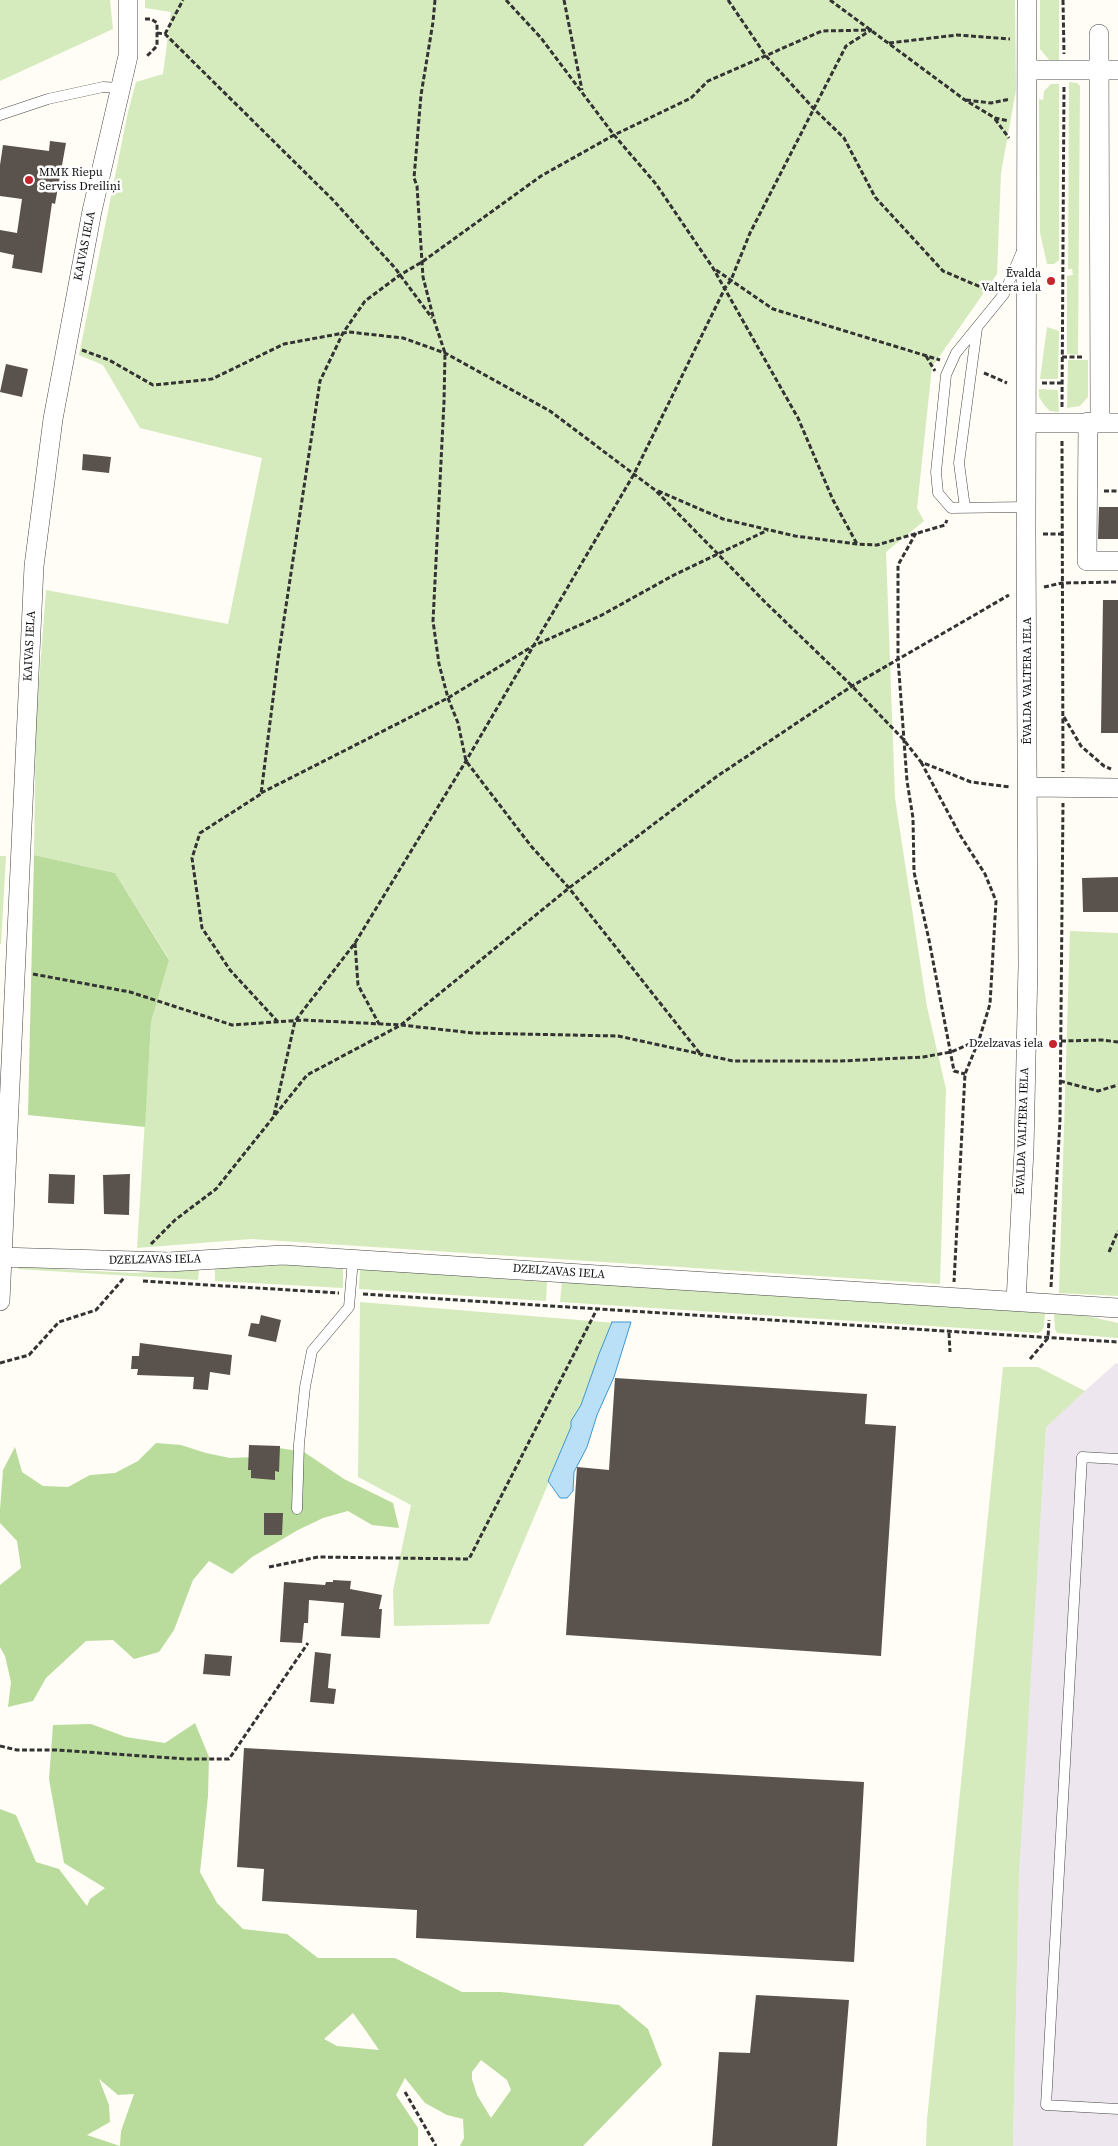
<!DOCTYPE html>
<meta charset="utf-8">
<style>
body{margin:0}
canvas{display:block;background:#fffdf5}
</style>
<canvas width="1118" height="2146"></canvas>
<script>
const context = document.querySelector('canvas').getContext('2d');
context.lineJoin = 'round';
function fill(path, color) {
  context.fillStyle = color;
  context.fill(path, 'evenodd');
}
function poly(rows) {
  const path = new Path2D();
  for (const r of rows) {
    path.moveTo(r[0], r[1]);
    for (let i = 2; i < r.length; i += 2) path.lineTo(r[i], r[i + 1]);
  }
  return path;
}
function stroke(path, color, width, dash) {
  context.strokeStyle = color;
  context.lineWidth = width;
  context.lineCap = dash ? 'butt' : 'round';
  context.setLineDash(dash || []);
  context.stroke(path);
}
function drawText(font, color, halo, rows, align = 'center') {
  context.font = font + ' "Source Serif 4",serif';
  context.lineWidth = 5;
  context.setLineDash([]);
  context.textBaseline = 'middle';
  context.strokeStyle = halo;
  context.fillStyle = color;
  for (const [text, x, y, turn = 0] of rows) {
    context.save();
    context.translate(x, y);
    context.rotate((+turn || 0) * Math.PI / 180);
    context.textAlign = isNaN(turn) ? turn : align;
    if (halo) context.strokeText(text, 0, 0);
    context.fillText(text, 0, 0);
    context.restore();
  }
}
fill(poly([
 [1116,1363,1118,1364,1118,2146,1013,2146,1019,1856,1046,1426]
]), '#eee6ef');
fill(poly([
 [0,0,110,0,113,29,0,81],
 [145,0,1015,0,1016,90,1001,173,997,274,932,367,917,508,924,521,886,552,895,798,927,1007,946,1089,940,1284,251,1239,137,1248,151,1022,169,959,115,873,34,855,36,721,46,590,228,624,262,458,140,428,103,365,79,355,128,112,136,82,163,74,171,12,145,8],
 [1040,0,1059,0,1059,65,1050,61,1040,49],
 [1069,82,1077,83,1080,86,1078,355,1067,354,1067,276,1073,275,1072,269,1068,269],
 [1051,84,1059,84,1059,260,1054,264,1047,264,1040,233,1039,99,1043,100,1044,91],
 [1047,327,1059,331,1058,379,1040,379],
 [1068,360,1088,360,1088,397,1080,406,1067,408],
 [1039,389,1058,390,1059,412,1050,411,1044,405,1039,397],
 [0,856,6,856,1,944,0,944],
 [1070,931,1118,933,1118,1296,1059,1293],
 [288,1265,343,1269,343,1288,215,1281,215,1267],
 [20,1267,132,1273,199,1270,198,1280,17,1269],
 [360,1269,547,1282,546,1301,359,1289],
 [562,1282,1045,1313,1044,1326,1042,1331,1038,1333,560,1302],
 [360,1302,616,1323,489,1624,394,1626,393,1590,411,1505,358,1477],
 [1054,1314,1087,1316,1118,1323,1118,1338,1057,1333,1055,1329],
 [1003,1367,1038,1367,1085,1391,1046,1427,1019,1872,1013,2146,926,2146,927,2119]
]), '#d5ebbd');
fill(poly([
 [34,855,115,873,169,960,151,1022,145,1127,28,1115],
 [156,1443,181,1445,206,1453,230,1458,255,1457,279,1448,304,1452,344,1479,393,1503,399,1528,372,1525,348,1511,323,1518,298,1530,252,1557,232,1574,209,1561,193,1580,174,1630,159,1652,134,1659,113,1640,86,1641,46,1678,33,1701,8,1707,11,1682,5,1656,0,1647,0,1585,21,1568,17,1541,0,1523,0,1510,3,1470,15,1447,22,1472,43,1486,68,1487,90,1475,115,1473,138,1461],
 [195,1723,209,1757,208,1796,200,1872,217,1903,243,1929,287,1934,318,1958,395,1958,462,1992,501,1992,619,2005,648,2029,662,2065,583,2146,460,2146,464,2138,463,2119,447,2115,425,2103,405,2078,396,2095,418,2128,418,2146,0,2146,0,1809,16,1815,36,1862,59,1869,87,1906,90,1899,105,1888,64,1863,49,1779,53,1725,91,1724,126,1737,165,1743],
 [353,2013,366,2031,379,2050,337,2046,324,2039],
 [481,2060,507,2080,511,2090,491,2118,477,2095,472,2079,472,2072],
 [99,2079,118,2095,134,2094,121,2131,120,2146,87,2135,110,2122,109,2105]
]), '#b9dc9c');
const water = poly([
 [612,1322,631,1322,614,1377,597,1415,587,1447,574,1472,573,1491,567,1498,560,1498,548,1481,571,1427,571,1421,581,1405,599,1354,612,1322]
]);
fill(water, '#b9e0f7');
stroke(water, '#3f96cf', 1);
fill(poly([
 [50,141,66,143,55,204,52,203,42,273,12,268,14,255,0,252,0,230,17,233,22,199,0,196,0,165,3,145,49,151],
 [6,364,28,369,22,397,0,392],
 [83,454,111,457,109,473,82,470],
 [1099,507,1118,507,1118,539,1098,539],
 [1103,600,1118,600,1118,733,1101,733],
 [1118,877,1118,912,1083,912,1082,878],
 [49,1174,75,1175,74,1204,48,1203],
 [130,1174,129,1215,104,1214,103,1175],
 [261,1315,281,1320,276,1342,248,1336,251,1323,259,1324],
 [140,1343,232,1355,230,1375,210,1372,208,1390,193,1389,194,1377,137,1375,138,1369,131,1369,132,1356,139,1356],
 [615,1378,867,1394,865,1424,896,1426,881,1656,566,1635,577,1467,609,1470],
 [249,1445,280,1446,279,1472,275,1471,275,1480,251,1478,251,1470,248,1470],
 [264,1513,283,1513,282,1535,264,1535],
 [333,1580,351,1581,350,1589,382,1595,379,1609,382,1609,380,1638,341,1636,344,1603,309,1600,308,1623,304,1623,302,1643,280,1642,284,1582,325,1585,326,1582,333,1582],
 [315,1652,331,1654,328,1688,336,1689,334,1704,310,1702],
 [205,1654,232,1656,230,1676,203,1674],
 [244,1748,864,1782,854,1962,416,1938,417,1910,262,1901,264,1869,237,1867],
 [756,1995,849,2000,837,2146,712,2146,719,2052,750,2053]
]), '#5a524d');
const service = poly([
 [0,115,48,99,103,87,120,88],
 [1022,251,1004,294,956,353,946,375,936,472,938,493,951,508,1026,507],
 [965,508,959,463,977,328],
 [1118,1459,1082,1457,1046,2105,1118,2109],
 [297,1509,299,1444,305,1387,312,1351,349,1307,353,1259]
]);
const minor = poly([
 [1099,34,1100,422],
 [1028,70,1118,70],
 [1088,422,1087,561,1118,561],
 [1027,423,1118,423],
 [1028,787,1118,788],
 [0,1257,169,1262,283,1255,1118,1308],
 [0,1301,34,566,53,419,92,211,128,56,128,0],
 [1016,1301,1024,1150,1028,965,1026,533,1027,0]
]);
stroke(service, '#444', 11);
stroke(minor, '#444', 20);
stroke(poly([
 [435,0,433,22,421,95,414,178,417,186,423,277,434,320,445,353,444,402,433,621,439,664,448,698,458,723,466,761,531,846,569,888,702,1056],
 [506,0,541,38,614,135,656,184,713,268,798,418,833,500,857,544],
 [564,0,582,90],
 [728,0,766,56,814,109,844,138,875,197,943,271,990,291],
 [830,0,965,100,995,118,1009,121],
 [1063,0,1064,54],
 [145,19,151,19,157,23,157,46,146,57],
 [157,33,165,34,333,200,395,268,432,318],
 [165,34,183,0],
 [889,43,957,35,1010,39],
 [966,100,991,103,1010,99],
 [995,119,1009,138],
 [716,270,773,309,940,360],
 [82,350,109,360,153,385,212,379,284,344,349,332,403,338,445,353,550,411,655,490,766,603,852,686,903,739,921,762,971,782,1010,787],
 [926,356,935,371],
 [1062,357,1084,357],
 [984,373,1007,383],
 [1042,383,1062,383],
 [1062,407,1064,86],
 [1062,441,1063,772],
 [658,491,723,519,795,536,857,544,877,545,945,525,947,520],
 [1104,491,1118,491],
 [916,533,898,565,898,659,907,781,913,818,914,872,929,940,954,1071,965,1074],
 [1043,534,1062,534],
 [1044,587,1062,583,1118,582],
 [1064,717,1081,746,1104,766,1111,769],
 [921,762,960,835,985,874,996,901,990,1004,979,1040,965,1074,954,1282],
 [261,793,448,698,533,646,600,616,674,575,768,530],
 [355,943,358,985,379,1024],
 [33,974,130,992,232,1025,303,1020,401,1025,473,1033,618,1036,733,1061,841,1061,923,1057,951,1052,979,1040],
 [278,1022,230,970,202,928,192,858,200,833,261,794,278,659,320,381,343,333,365,301,400,275,422,262,541,176,614,135,691,98,708,81,822,31,872,30],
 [1061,1041,1102,1040,1118,1042],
 [1060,1081,1098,1091,1118,1085],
 [274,1115,295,1021,355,943,466,761,634,474,725,288,731,280,750,233,846,46,871,30],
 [151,1244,175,1220,216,1189,307,1075,401,1025,569,888,716,777,852,686,1009,595],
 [1109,1252,1118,1231],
 [143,1281,339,1293],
 [1051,1287,1060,1120,1063,803],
 [363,1294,1118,1342],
 [949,1333,950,1352],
 [1030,1359,1048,1338,1049,1320],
 [0,1363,29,1355,59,1322,96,1310,124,1278],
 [269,1567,318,1557,469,1559,597,1309],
 [0,1746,17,1750,57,1750,186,1759,229,1759,308,1643],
 [405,2092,436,2146]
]), '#333', 3, [5, 2.5]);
stroke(service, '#fff', 10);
stroke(minor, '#fff', 19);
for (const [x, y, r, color] of [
 [29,180,5,"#c4262e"],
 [1051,281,5,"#c4262e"],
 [1053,1044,5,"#c4262e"]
]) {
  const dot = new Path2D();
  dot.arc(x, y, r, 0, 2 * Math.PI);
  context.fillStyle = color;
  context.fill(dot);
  stroke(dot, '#fff', 2);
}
drawText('12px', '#111', '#fff', [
 ["MMK Riepu",39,173,"left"],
 ["Serviss Dreiliņi",39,187,"left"],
 ["Ēvalda",1041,274],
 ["Valtera iela",1041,288],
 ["Dzelzavas iela",1043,1044]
], 'right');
drawText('12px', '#111', '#fff', [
 ["KAIVAS IELA",85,246,-79],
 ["KAIVAS IELA",30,646,-87],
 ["ĒVALDA VALTERA IELA",1028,681,-90],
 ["ĒVALDA VALTERA IELA",1023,1131,-88],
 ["DZELZAVAS IELA",155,1260,-1],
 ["DZELZAVAS IELA",559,1272,4]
]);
</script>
